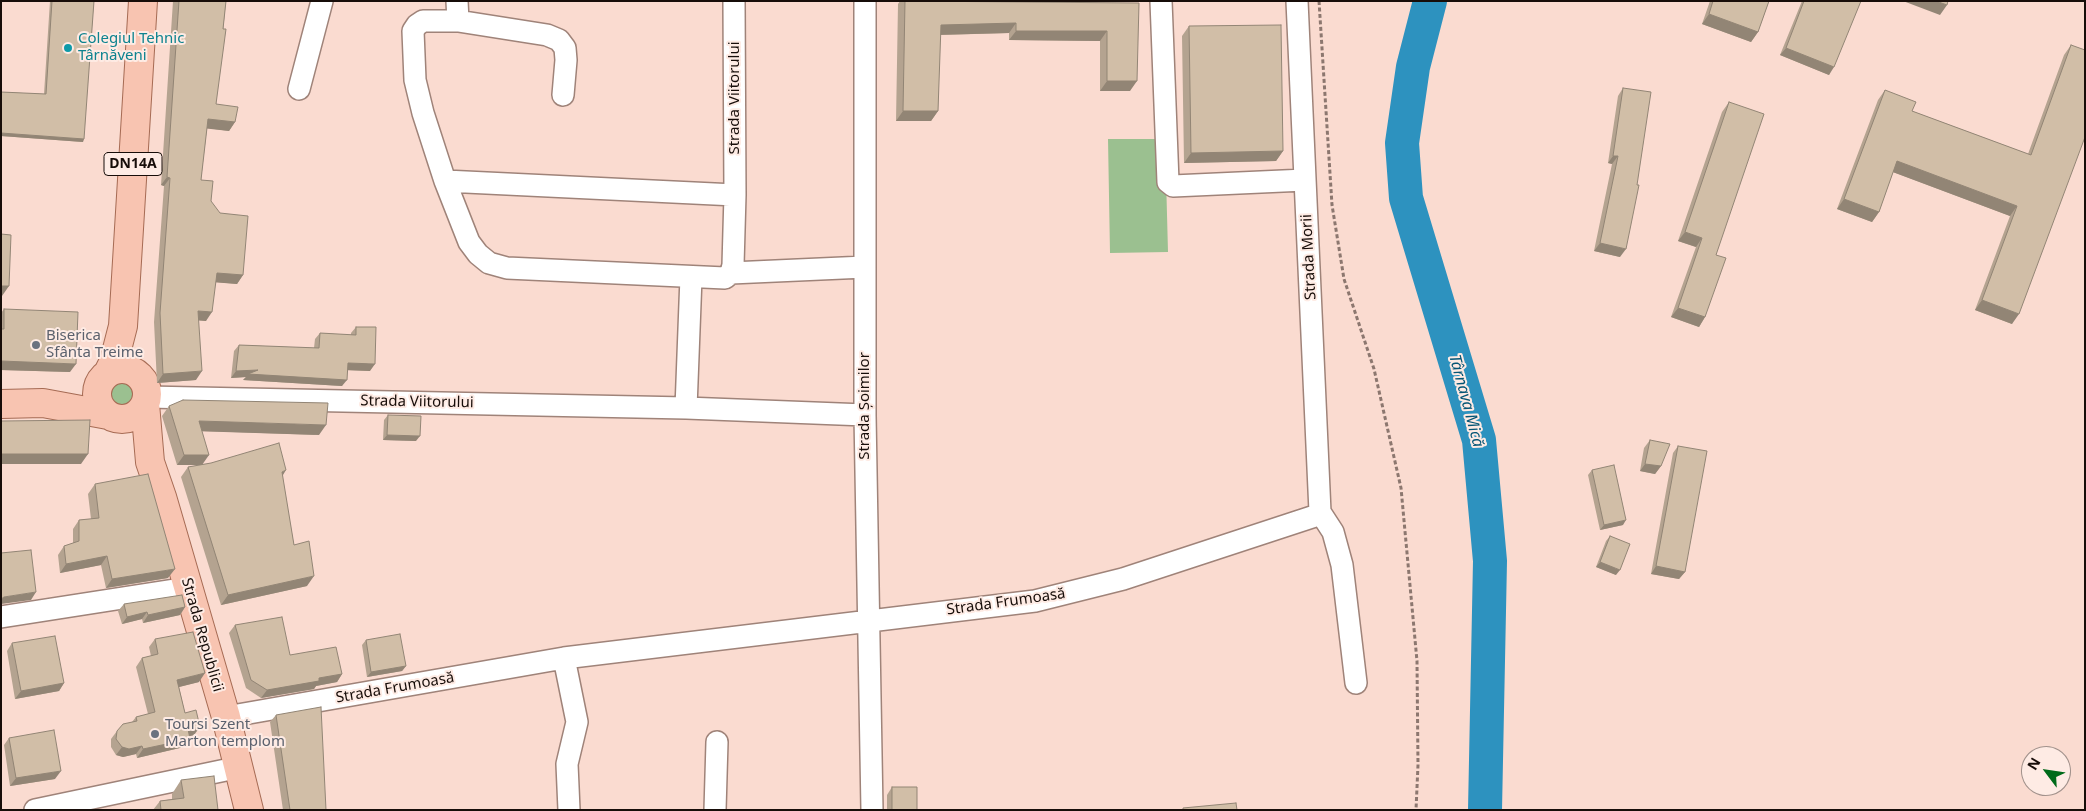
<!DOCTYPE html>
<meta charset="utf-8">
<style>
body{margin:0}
#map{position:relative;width:2086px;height:811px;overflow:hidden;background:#fadbd0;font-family:"Noto Sans",sans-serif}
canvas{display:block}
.frame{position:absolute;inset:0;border:2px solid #170d09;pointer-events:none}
.north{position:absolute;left:2021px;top:746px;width:50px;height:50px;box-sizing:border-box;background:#feebe4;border:1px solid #a2928c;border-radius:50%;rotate:301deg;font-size:14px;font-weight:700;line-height:20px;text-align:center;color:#170d09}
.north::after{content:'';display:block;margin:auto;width:18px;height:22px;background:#006a19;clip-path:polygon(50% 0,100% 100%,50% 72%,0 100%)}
</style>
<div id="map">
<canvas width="2086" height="811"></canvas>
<div class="frame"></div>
<div class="north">N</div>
</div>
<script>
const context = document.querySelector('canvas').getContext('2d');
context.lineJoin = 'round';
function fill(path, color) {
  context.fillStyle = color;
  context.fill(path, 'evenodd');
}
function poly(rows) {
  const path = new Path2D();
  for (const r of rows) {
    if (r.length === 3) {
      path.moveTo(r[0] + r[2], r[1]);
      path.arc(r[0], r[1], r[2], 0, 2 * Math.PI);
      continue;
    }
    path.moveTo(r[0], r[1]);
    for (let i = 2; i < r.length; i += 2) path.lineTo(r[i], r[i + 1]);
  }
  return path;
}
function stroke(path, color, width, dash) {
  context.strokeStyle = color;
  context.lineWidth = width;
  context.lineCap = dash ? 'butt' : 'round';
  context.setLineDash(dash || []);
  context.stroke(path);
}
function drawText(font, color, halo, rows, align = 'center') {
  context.font = font + ' "Noto Sans",sans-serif';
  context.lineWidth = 4;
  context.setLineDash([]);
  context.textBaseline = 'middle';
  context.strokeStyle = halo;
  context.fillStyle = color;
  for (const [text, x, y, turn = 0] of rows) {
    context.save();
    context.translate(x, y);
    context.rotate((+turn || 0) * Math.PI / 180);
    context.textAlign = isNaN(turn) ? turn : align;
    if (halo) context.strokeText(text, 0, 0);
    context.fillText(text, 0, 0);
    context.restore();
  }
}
fill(poly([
 [1108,139,1165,139,1168,252,1110,253],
 [121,394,12]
]), '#9bc090');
stroke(poly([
 [1430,1,1413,67,1402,143,1406,198,1479,440,1490,561,1485,810]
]), '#2d92bf', 34);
const minor = poly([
 [457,1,458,21],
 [865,1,865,415,872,810],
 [1161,1,1168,182,1173,186,1305,180],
 [1297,1,1320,512],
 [299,89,322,1],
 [563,95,566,60,565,48,559,40,547,35,458,21,423,21,417,25,413,31,415,80,423,113,445,181,469,242,478,254,489,263,507,268,725,278,731,273,733,265,735,195,734,1],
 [445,181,735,195],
 [731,273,865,267],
 [147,397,686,408,865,415],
 [686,408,691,277],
 [1320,512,1333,532,1342,565,1356,683],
 [1,617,187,588],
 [564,658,577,722,567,764,569,810],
 [226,717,564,658,1035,601,1123,579,1315,516,1320,512],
 [35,810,240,767],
 [715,810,717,742]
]);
const major = poly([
 [122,394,25],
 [109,371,114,361,123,326,143,1],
 [1,404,43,403,108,415],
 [145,404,150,462,162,497,226,717,249,810]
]);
stroke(minor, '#9f8379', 24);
stroke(major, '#a66b54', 30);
stroke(poly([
 [1319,1,1332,205,1344,279,1374,369,1401,488,1417,661,1418,765,1416,810]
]), '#8c776f', 3, [4, 2.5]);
stroke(minor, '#fff', 21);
stroke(major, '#f8c4b1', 28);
fill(poly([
 [50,1,94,1,83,142,1,136,1,92,44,94],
 [173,1,226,1,216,104,235,122,229,131,207,128,201,180,211,201,243,275,237,284,216,282,206,321,198,320,196,380,157,383,154,322,164,186,161,185],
 [900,1,1139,3,1130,91,1100,91,1100,41,1009,40,1009,33,940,35,938,111,931,121,896,121,898,4],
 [1710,1,1769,1,1758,32,1751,42,1702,24],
 [1802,1,1861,1,1829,75,1780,55],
 [1189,26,1283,151,1276,161,1184,163,1182,36],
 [2071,45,2012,324,1975,310,2010,216,1893,172,1879,212,1872,222,1837,209,1878,100,1885,90,1912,111,2028,154,2064,55],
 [1623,88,1620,257,1594,251,1612,164,1608,163,1618,96],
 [1729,102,1716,255,1705,317,1699,327,1671,317,1696,247,1678,241,1722,112],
 [4,309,70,372,1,370,1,313],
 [356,327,370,371,347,370,342,386,243,380,246,377,231,378,234,351,239,345,314,348,315,339,320,333,351,335,351,333],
 [169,406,319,435,202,431,202,464,282,476,294,545,307,586,221,605,181,477,188,467,199,465,177,465,162,416],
 [388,415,416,441,383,440,384,420],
 [1650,440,1661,466,1655,474,1640,471,1644,448],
 [1678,446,1685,572,1679,579,1651,574,1673,453],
 [1592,470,1623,525,1600,530,1588,475],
 [95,484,168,578,106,588,101,565,60,573,58,555,64,546,73,543,73,529,79,520,91,519,88,494],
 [1610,536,1616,575,1596,567,1606,541],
 [124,604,185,607,180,615,143,623,142,619,122,624,118,611],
 [235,625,290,655,342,674,337,682,316,686,314,689,261,698,246,688,229,633],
 [155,639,199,682,179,687,185,713,194,735,190,736,184,747,137,758,136,754,123,757,116,755,111,747,111,739,117,731,132,722,136,717,148,714,136,667,142,658,151,656,149,647],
 [366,640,406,666,402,671,367,677,362,645],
 [12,643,64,683,59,691,15,699,7,651],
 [276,715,326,810,283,810,270,722],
 [9,738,55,779,10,786,4,745],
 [181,780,218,810,153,810,160,801,172,799,172,794],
 [892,787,917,810,887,810,887,795]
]), '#b4a390');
fill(poly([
 [1903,1,1936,1,1947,5,1940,15],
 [1709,14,1758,32,1751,42,1702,24],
 [1016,23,1009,33,934,35,941,25],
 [1016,31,1107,31,1100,41,1009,40],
 [1786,48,1834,67,1829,75,1780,55],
 [1107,81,1137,81,1130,91,1100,91],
 [903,111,938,111,931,121,896,121],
 [208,119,235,122,229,131,202,128],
 [1,133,84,139,83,142,1,136],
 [1283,151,1276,161,1184,163,1191,153],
 [1613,156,1618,156,1612,164,1608,163],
 [1897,161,2017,206,2010,216,1890,171],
 [167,177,170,178,164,186,161,185],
 [1844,199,1879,212,1872,222,1837,209],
 [1685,232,1702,238,1696,247,1678,241],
 [1600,243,1626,249,1620,257,1594,251],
 [217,273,243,275,237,284,211,282],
 [1,286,9,286,2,296,1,296],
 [1982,300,2019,314,2012,324,1975,310],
 [1678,308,1705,317,1699,327,1671,317],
 [198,311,212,312,206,321,192,320],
 [1,361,76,364,70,372,1,370],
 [348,363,375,364,370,371,343,370],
 [258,370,347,380,342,386,243,380,246,377,231,378,236,371],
 [202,371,196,380,157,383,163,374],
 [199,421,326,425,319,435,192,431],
 [387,435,420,436,416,441,383,440],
 [1,454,88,454,81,464,1,464],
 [184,455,209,455,202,465,177,465],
 [1645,464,1661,466,1655,474,1640,471],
 [286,470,280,480,282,472],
 [1626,520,1623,525,1600,530,1604,525],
 [107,556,101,565,60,573,66,564],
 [1600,562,1620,570,1616,575,1596,567],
 [1656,566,1685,572,1679,579,1651,574],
 [175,569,168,578,106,588,112,579],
 [314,576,307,586,221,605,228,595],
 [36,592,31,600,1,604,1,599,4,597],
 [185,607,180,615,143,623,148,615],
 [147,612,142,619,122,624,127,617],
 [406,666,402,671,367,677,371,672],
 [205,673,199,682,171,689,177,680],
 [342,674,337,682,316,686,314,689,261,698,267,690,319,678],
 [64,683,59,691,15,699,21,691],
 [200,727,194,735,182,738,188,729],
 [190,739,184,747,137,758,143,749],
 [142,746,136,754,123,757,116,755,122,747],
 [61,771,55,779,10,786,16,778]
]), '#928575');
const building = poly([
 [52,1,94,1,84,139,1,133,1,92,46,94,52,1],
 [179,1,226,1,223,29,226,29,216,104,238,107,235,122,208,119,201,180,213,181,211,201,220,213,248,216,243,275,217,273,212,312,198,311,202,371,163,374,160,313,170,178,167,177,179,1],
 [905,1,1139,3,1137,81,1107,81,1107,31,1016,31,1016,23,941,25,938,111,903,111,905,1],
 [1713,1,1769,1,1758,32,1709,14,1713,1],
 [1804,1,1861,1,1834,67,1786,48,1804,1],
 [1936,1,1948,1,1947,5,1936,1],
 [1281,25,1283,151,1191,153,1189,26,1281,25],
 [2071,45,2085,50,2085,137,2019,314,1982,300,2017,206,1897,161,1879,212,1844,199,1885,90,1916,102,1912,111,2031,155,2071,45],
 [1623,88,1651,92,1637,185,1639,185,1626,249,1600,243,1618,156,1613,156,1623,88],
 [1729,102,1764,114,1716,255,1726,258,1705,317,1678,308,1702,238,1685,232,1729,102],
 [1,234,11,235,9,286,1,286,1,234],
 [4,309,78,312,76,364,1,361,1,329,4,329,4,309],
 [356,327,376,327,375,364,348,363,347,380,248,374,258,370,236,371,239,345,319,348,320,333,356,335,356,327],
 [183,400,328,403,326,425,199,421,209,455,184,455,169,406,183,400],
 [388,415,421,416,420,436,387,435,388,415],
 [90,420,88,454,1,454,1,421,90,420],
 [1650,440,1670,444,1661,466,1645,464,1650,440],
 [279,443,286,470,282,472,294,545,309,541,314,576,228,595,188,467,211,463,279,443],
 [1678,446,1707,451,1685,572,1656,566,1678,446],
 [1614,465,1626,520,1604,525,1592,470,1614,465],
 [148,474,175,569,112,579,107,556,66,564,64,546,79,541,79,520,99,518,95,484,148,474],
 [1610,536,1630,544,1620,570,1600,562,1610,536],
 [31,550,36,592,4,597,1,599,1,553,31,550],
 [182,595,185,607,148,615,147,612,127,617,124,604,182,595],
 [282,617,290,655,336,647,342,674,319,678,319,681,267,690,251,680,235,625,282,617],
 [193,632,205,673,177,680,185,713,196,710,200,727,188,729,190,739,143,749,142,746,129,749,122,747,116,739,117,731,123,724,137,721,136,717,155,712,142,658,158,654,155,639,193,632],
 [400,634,406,666,371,672,366,640,400,634],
 [55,636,64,683,21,691,12,643,55,636],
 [321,707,326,810,290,810,276,715,321,707],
 [54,730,61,771,16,778,9,738,54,730],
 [214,776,218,810,161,810,160,801,184,798,181,780,214,776],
 [892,787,917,787,917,810,892,810,892,787],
 [1236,803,1237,810,1183,810,1183,808,1236,803]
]);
fill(building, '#d1bea7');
stroke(building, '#928575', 1);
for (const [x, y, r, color] of [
 [68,48,5,"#0f9aa8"],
 [36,345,5,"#6b7280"],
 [155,734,5,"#6b7280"]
]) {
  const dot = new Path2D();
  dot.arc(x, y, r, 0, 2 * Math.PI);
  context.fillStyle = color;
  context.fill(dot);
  stroke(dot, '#feebe4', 2);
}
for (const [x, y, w] of [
 [133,164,58]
]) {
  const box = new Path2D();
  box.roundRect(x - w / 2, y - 11.5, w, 23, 4);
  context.fillStyle = '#feebe4';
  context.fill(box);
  stroke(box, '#170d09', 1);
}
drawText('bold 14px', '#170d09', null, [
 ["DN14A",133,164]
]);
drawText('15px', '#0d838f', '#feebe4', [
 ["Colegiul Tehnic",78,39],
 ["Târnăveni",78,56]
], 'left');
drawText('15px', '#170d09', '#feebe4', [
 ["Strada Viitorului",735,98,-90],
 ["Strada Morii",1309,257,-93],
 ["Strada Viitorului",417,402,1],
 ["Strada Șoimilor",865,406,-90],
 ["Strada Frumoasă",1006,602,-8],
 ["Strada Republicii",202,635,74],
 ["Strada Frumoasă",395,688,-10]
]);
drawText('15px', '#5b616d', '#feebe4', [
 ["Biserica",46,336],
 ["Sfânta Treime",46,353],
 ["Toursi Szent",165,725],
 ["Marton templom",165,742]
], 'left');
drawText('italic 16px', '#055575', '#feebe4', [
 ["Târnava Mică",1466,401,75]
]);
</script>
